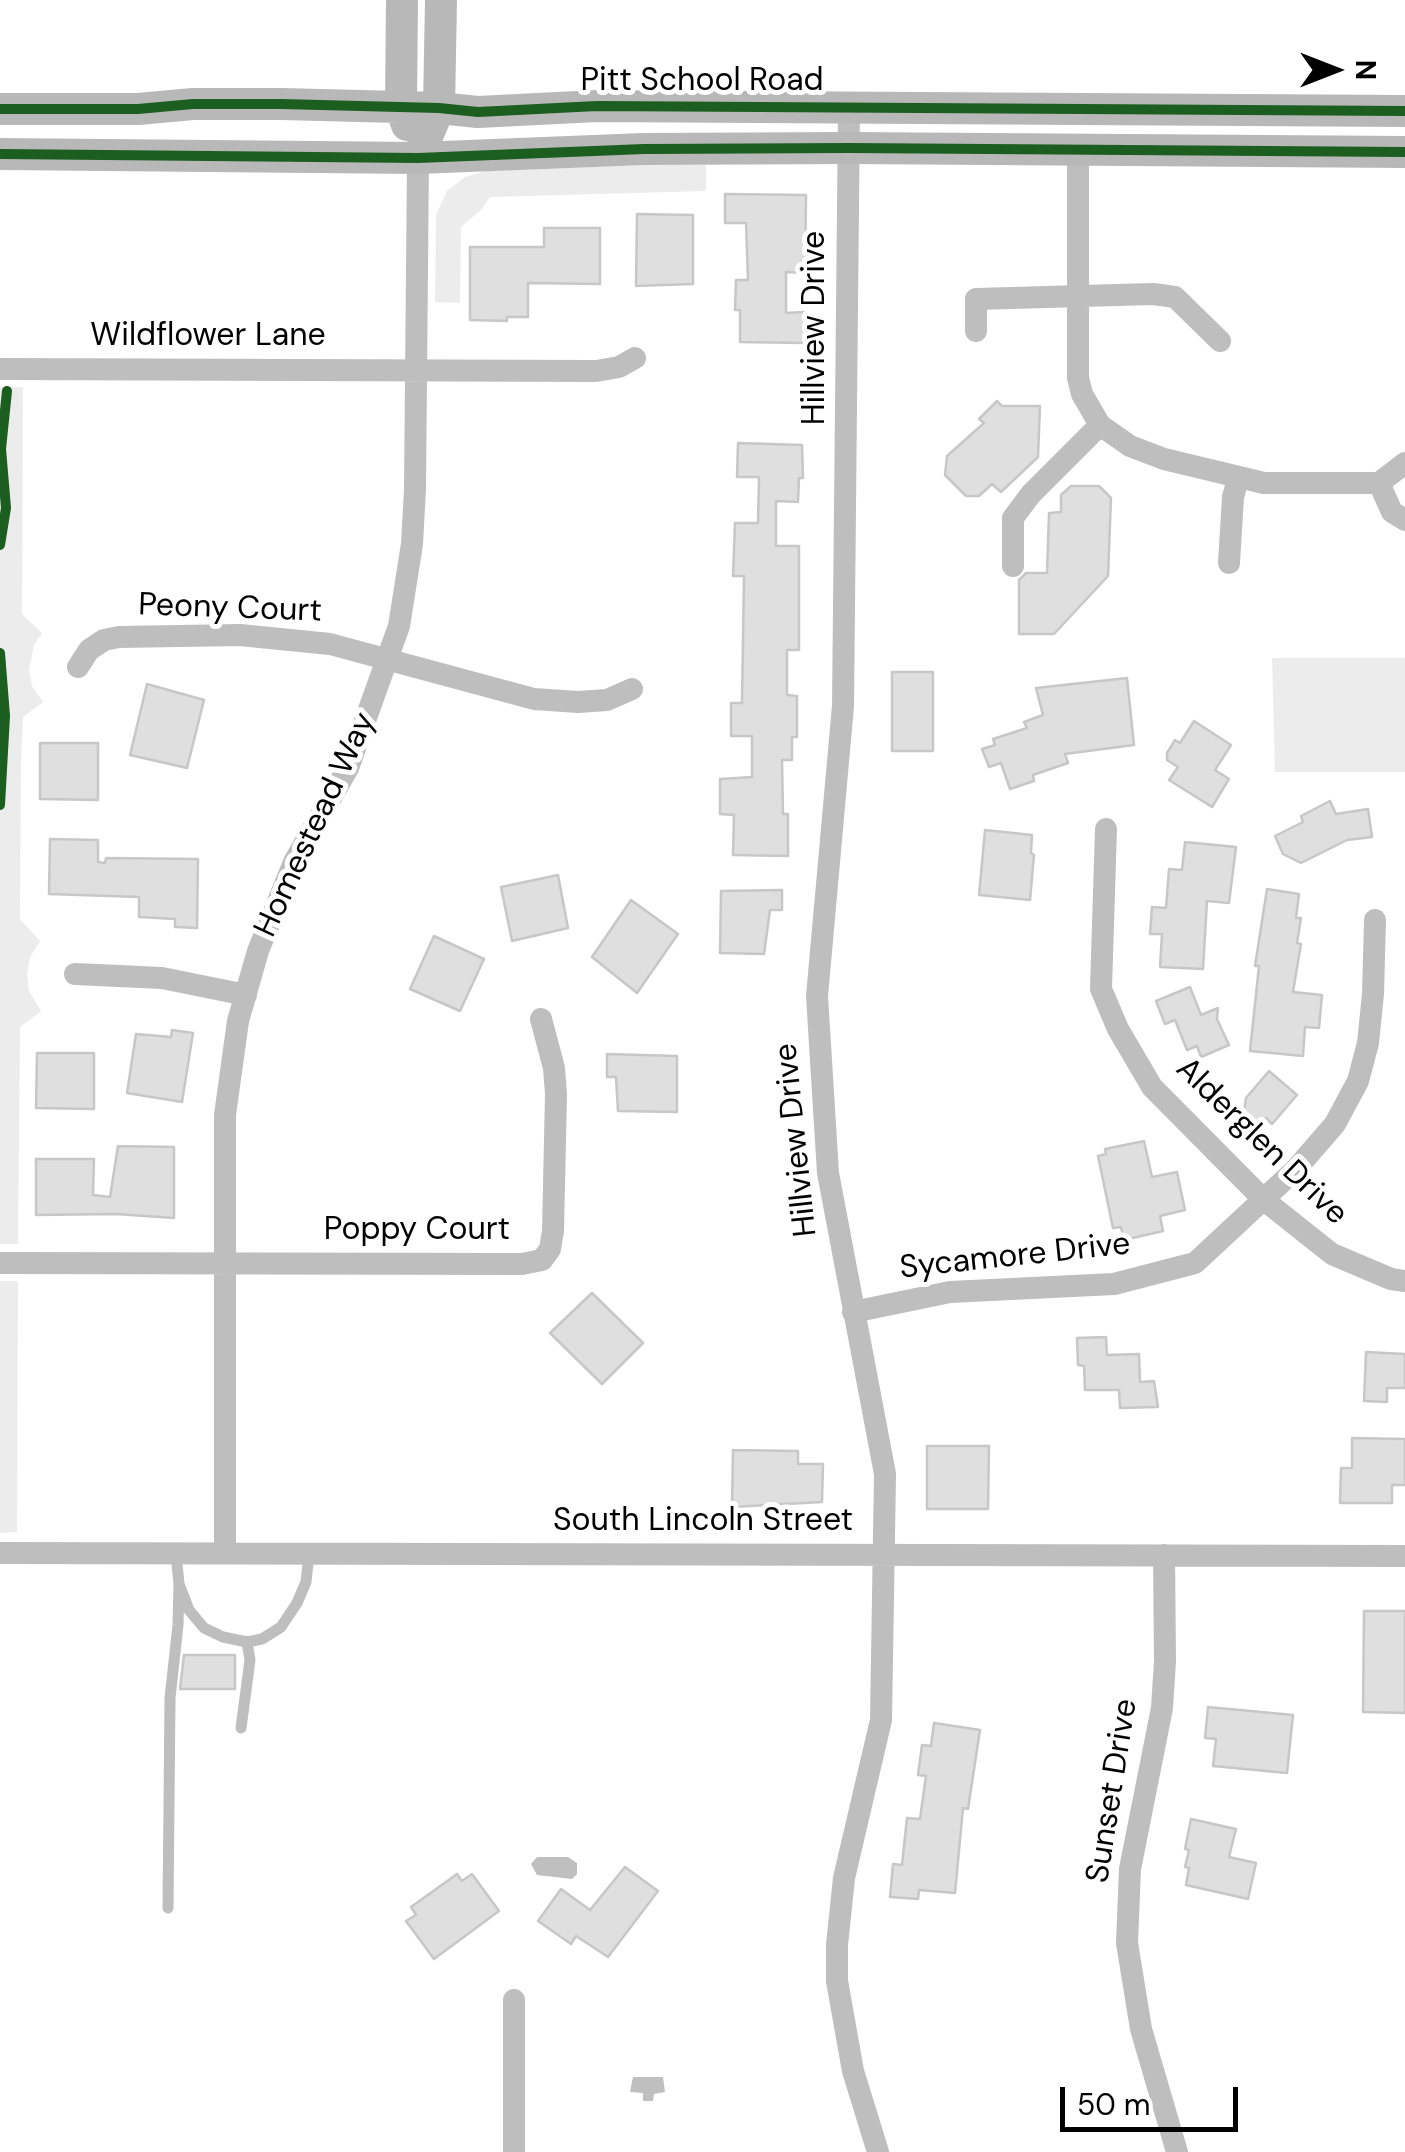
<!DOCTYPE html>
<style>
body{margin:0}
#map{position:relative;width:1405px;height:2152px;overflow:hidden;background:#fff;font-family:"DM Sans",sans-serif}
canvas{display:block}
.north{position:absolute;left:1285px;top:20px;width:100px;height:100px;-webkit-text-stroke:8px #fff;paint-order:stroke;rotate:90deg;font-size:28px;font-weight:700;line-height:40px;text-align:center;color:#000}
.north::after{content:'';display:block;margin:auto;width:35px;height:45px;background:#000;clip-path:polygon(50% 0,100% 100%,50% 72%,0 100%)}
.scale{position:absolute;left:1060px;top:2087px;width:178px;height:45px;box-sizing:border-box;border:5px solid #000;border-top:0;padding-left:12px;font-size:30px;line-height:35px;white-space:nowrap;color:#000;-webkit-text-stroke:8px #fff;paint-order:stroke}
</style>
<div id="map">
<canvas width="1405" height="2152"></canvas>
<div class="north">N</div>
<div class="scale">50 m</div>
</div>
<script>
const context = document.querySelector('canvas').getContext('2d');
context.lineJoin = 'round';
function fill(path, color) {
  context.fillStyle = color;
  context.fill(path, 'evenodd');
}
function poly(rows) {
  const path = new Path2D();
  for (const r of rows) {
    path.moveTo(r[0], r[1]);
    for (let i = 2; i < r.length; i += 2) path.lineTo(r[i], r[i + 1]);
  }
  return path;
}
function stroke(path, color, width, dash) {
  context.strokeStyle = color;
  context.lineWidth = width;
  context.lineCap = dash ? 'butt' : 'round';
  context.setLineDash(dash || []);
  context.stroke(path);
}
function drawText(font, color, halo, rows, align = 'center') {
  context.font = font + ' "DM Sans",sans-serif';
  context.lineWidth = 10;
  context.setLineDash([]);
  context.textBaseline = 'middle';
  context.strokeStyle = halo;
  context.fillStyle = color;
  for (const [text, x, y, turn = 0] of rows) {
    context.save();
    context.translate(x, y);
    context.rotate((+turn || 0) * Math.PI / 180);
    context.textAlign = isNaN(turn) ? turn : align;
    if (halo) context.strokeText(text, 0, 0);
    context.fillText(text, 0, 0);
    context.restore();
  }
}
fill(poly([
 [646,165,706,165,706,191,490,197,481,210,461,227,460,303,435,302,436,215,447,191,465,177,486,171],
 [0,387,23,387,22,614,42,633,34,645,29,670,32,686,43,702,23,717,21,761,20,919,40,941,30,957,27,974,29,991,41,1011,20,1027,18,1244,0,1244],
 [1272,658,1405,658,1405,772,1275,772],
 [0,1281,18,1281,17,1532,0,1533]
]), '#ececec');
fill(poly([
 [537,1857,568,1857,577,1863,577,1874,572,1879,537,1875,531,1864],
 [633,2077,663,2077,665,2092,654,2094,653,2101,643,2101,643,2093,630,2092]
]), '#bfbfbf');
const building = poly([
 [725,194,806,195,805,273,786,272,786,313,804,312,804,343,740,342,740,310,735,310,736,280,748,280,746,223,725,223,725,194],
 [637,214,693,215,693,284,636,286,637,214],
 [544,228,600,228,600,284,528,283,528,317,507,317,507,321,470,320,470,247,544,247,544,228],
 [997,401,1002,406,1040,406,1038,457,1001,492,992,484,979,496,966,496,945,475,947,456,984,423,979,419,997,401],
 [738,443,802,445,803,478,799,478,798,502,776,501,776,546,799,546,799,650,787,650,787,695,797,696,797,737,792,737,792,760,782,760,783,814,788,814,788,856,733,855,734,815,720,814,720,779,752,777,752,736,731,736,731,703,742,703,744,576,733,576,735,523,758,523,759,477,737,477,738,443],
 [1071,486,1099,486,1111,498,1108,576,1054,634,1019,634,1019,580,1026,573,1047,573,1049,513,1061,512,1061,495,1071,486],
 [892,672,933,672,933,751,892,751,892,672],
 [1127,678,1134,745,1065,754,1068,763,1033,775,1034,781,1010,789,1001,763,989,767,982,749,995,745,993,739,1027,728,1024,722,1043,715,1036,688,1127,678],
 [147,684,204,700,187,768,130,755,147,684],
 [1194,721,1231,745,1215,770,1229,779,1212,807,1169,780,1178,767,1167,760,1167,753,1175,740,1180,743,1194,721],
 [40,743,98,743,98,800,40,799,40,743],
 [1330,801,1336,814,1368,809,1372,837,1347,840,1301,863,1283,854,1275,836,1303,822,1301,816,1330,801],
 [985,830,1032,835,1031,853,1034,855,1030,900,979,895,985,830],
 [50,839,98,840,98,862,105,863,106,858,198,859,197,928,175,927,175,919,139,917,139,897,49,894,50,839],
 [1185,842,1236,847,1229,903,1207,901,1203,969,1160,967,1162,934,1150,934,1152,907,1166,908,1169,869,1182,870,1185,842],
 [558,875,568,928,512,941,501,887,558,875],
 [1267,889,1299,894,1296,918,1301,918,1297,943,1301,944,1293,992,1322,995,1319,1028,1305,1027,1303,1056,1250,1051,1259,966,1255,966,1267,889],
 [782,890,782,910,770,910,764,954,720,953,721,891,782,890],
 [631,900,678,934,637,993,592,957,631,900],
 [434,936,484,959,460,1011,410,989,434,936],
 [1190,987,1201,1015,1218,1008,1217,1019,1229,1045,1201,1057,1197,1046,1187,1050,1175,1020,1165,1024,1156,1001,1190,987],
 [172,1030,193,1033,182,1102,127,1093,136,1034,171,1037,172,1030],
 [37,1053,94,1053,94,1109,36,1108,37,1053],
 [607,1054,677,1056,677,1112,618,1111,616,1077,607,1077,607,1054],
 [1269,1071,1297,1095,1272,1124,1266,1118,1256,1131,1243,1119,1246,1098,1269,1071],
 [1144,1141,1152,1177,1177,1172,1185,1210,1160,1216,1163,1231,1124,1240,1121,1227,1113,1228,1098,1156,1106,1154,1105,1149,1144,1141],
 [118,1146,174,1147,174,1218,116,1214,36,1215,36,1159,94,1159,93,1195,110,1197,118,1146],
 [592,1293,643,1343,602,1384,550,1333,592,1293],
 [1106,1337,1107,1355,1139,1354,1140,1382,1154,1381,1158,1407,1120,1408,1119,1390,1085,1390,1084,1366,1078,1365,1077,1338,1106,1337],
 [1366,1352,1405,1354,1405,1388,1387,1388,1387,1402,1364,1401,1366,1352],
 [1352,1438,1405,1439,1405,1485,1392,1485,1392,1503,1340,1503,1341,1468,1352,1468,1352,1438],
 [927,1446,989,1446,988,1509,927,1509,927,1446],
 [733,1450,798,1451,798,1464,823,1464,822,1502,732,1507,733,1450],
 [1364,1611,1405,1611,1405,1713,1363,1712,1364,1611],
 [184,1655,235,1655,235,1689,180,1689,184,1655],
 [1208,1707,1293,1715,1287,1773,1213,1766,1216,1739,1205,1738,1208,1707],
 [934,1723,980,1730,968,1809,963,1808,955,1893,919,1890,918,1899,890,1897,893,1864,902,1865,907,1818,920,1819,926,1776,918,1775,922,1745,931,1746,934,1723],
 [1191,1819,1236,1829,1229,1857,1256,1863,1248,1899,1186,1885,1189,1868,1185,1867,1189,1850,1185,1849,1191,1819],
 [625,1867,658,1891,608,1957,576,1936,571,1944,538,1921,561,1889,590,1910,625,1867],
 [457,1874,462,1881,472,1874,499,1911,434,1959,406,1921,416,1915,411,1907,457,1874]
]);
fill(building, '#dfdfdf');
stroke(building, '#c7c7c7', 2.5);
stroke(poly([
 [176,1554,179,1584,189,1610,204,1628,223,1637,247,1642,262,1639,281,1627,297,1603,306,1582,309,1554],
 [241,1728,250,1660,247,1642],
 [168,1908,170,1698,178,1625,179,1584]
]), '#bebebe', 11);
stroke(poly([
 [849,107,843,706,817,996,828,1173,885,1474,881,1720,844,1878,837,1945,837,1981,853,2071,878,2152],
 [1078,149,1078,378,1082,394,1100,425,1130,446,1164,459,1264,483,1379,483,1405,463],
 [976,331,976,299,1153,294,1175,297,1220,341],
 [0,369,596,371,619,367,635,358],
 [1379,483,1392,512,1405,520],
 [1229,563,1233,497,1238,479],
 [1013,566,1013,518,1031,494,1100,425],
 [78,667,89,650,104,640,119,637,240,635,330,644,534,699,578,702,607,700,632,689],
 [1106,829,1101,989,1118,1029,1152,1087,1264,1200,1332,1254,1391,1279,1405,1281],
 [75,974,162,978,246,995],
 [0,1263,522,1264,542,1260,550,1249,553,1231,556,1094,554,1068,541,1019],
 [853,1312,950,1292,1114,1284,1195,1263,1296,1169,1335,1124,1358,1081,1368,1043,1373,994,1375,920],
 [0,1553,1405,1556],
 [225,1553,225,1115,238,1021,258,951,294,862,348,768,399,626,412,544,415,489,418,158],
 [1164,1555,1165,1661,1162,1708,1130,1869,1127,1943,1141,2029,1177,2152],
 [514,2000,514,2152]
]), '#bebebe', 22);
stroke(poly([
 [402,0,401,107,407,125],
 [0,109,138,109,193,104,281,104,439,108,478,112,597,106,1405,111],
 [0,154,418,158,644,149,849,148,1405,152],
 [418,158,439,108,441,0]
]), '#b8b8b8', 32);
stroke(poly([
 [0,109,138,109,193,104,281,104,439,108,478,112,597,106,1405,111],
 [0,154,418,158,644,149,849,148,1405,152],
 [0,545,6,508,1,449,7,391],
 [0,653,5,716,0,805]
]), '#1b5e20', 10);
drawText('32px', '#000', '#fff', [
 ["Pitt School Road",702,82],
 ["Hillview Drive",816,328,-90],
 ["Wildflower Lane",208,337],
 ["Peony Court",230,609,2],
 ["Homestead Way",316,825,-65],
 ["Hillview Drive",797,1140,-96],
 ["Alderglen Drive",1261,1142,44],
 ["Poppy Court",417,1231],
 ["Sycamore Drive",1015,1257,-6],
 ["South Lincoln Street",703,1522],
 ["Sunset Drive",1113,1791,-81]
]);
</script>
